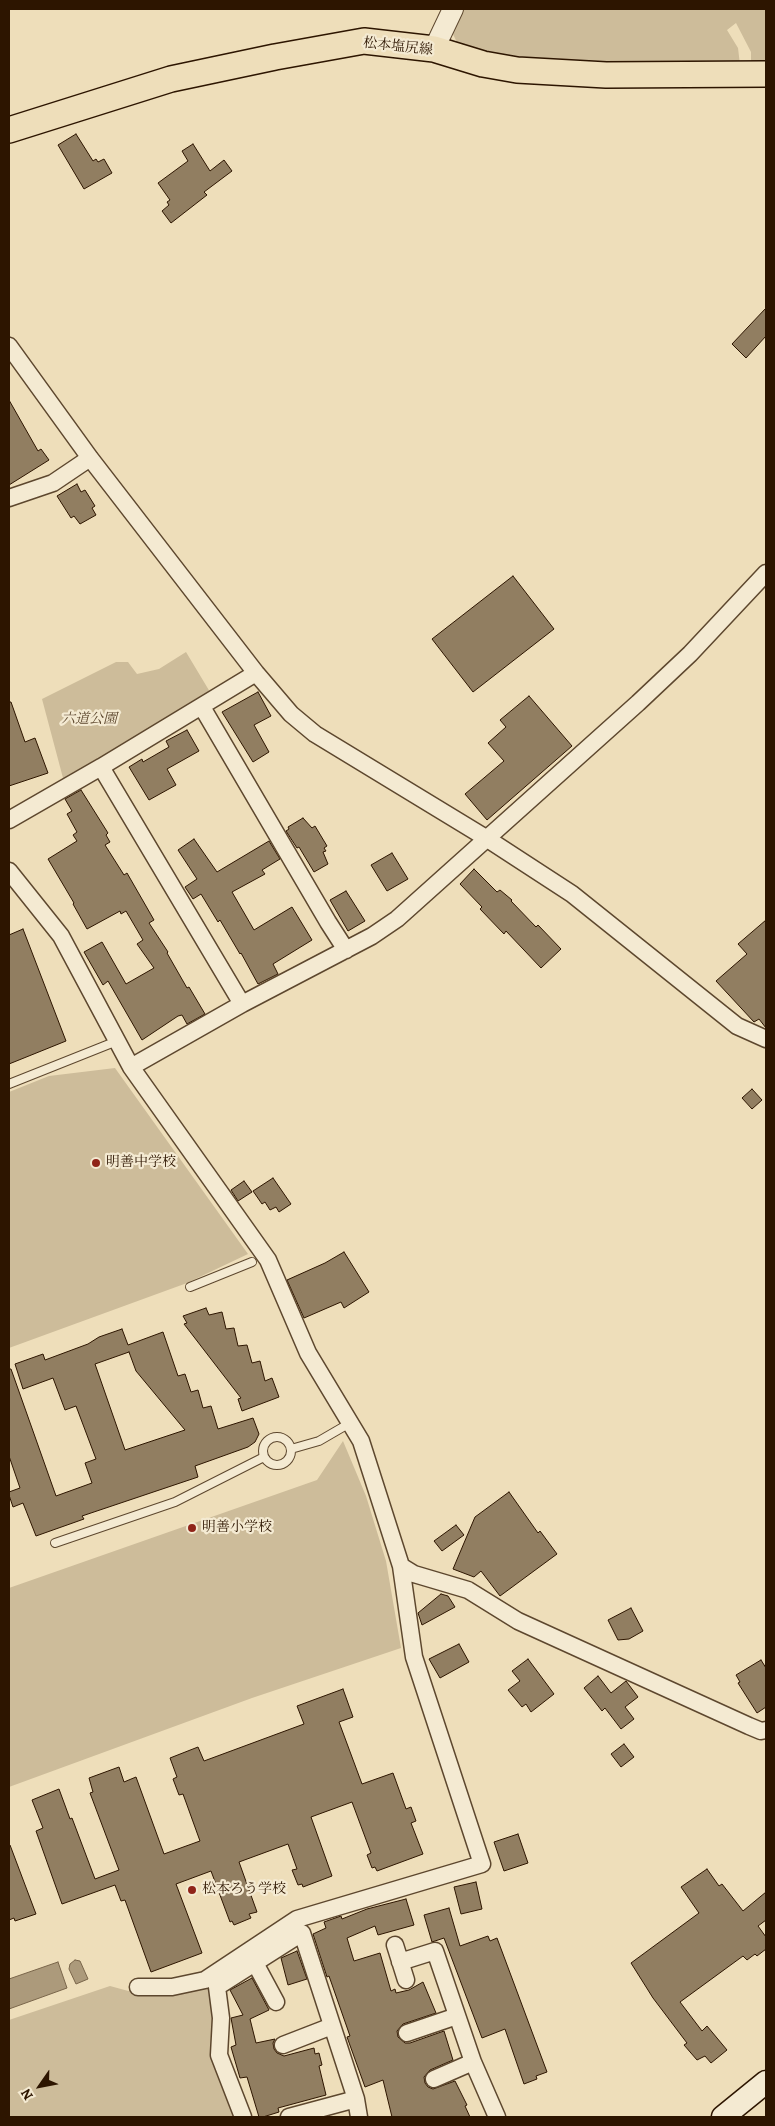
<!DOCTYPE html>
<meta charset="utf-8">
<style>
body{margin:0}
#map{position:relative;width:775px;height:2126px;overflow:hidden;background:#eedeba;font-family:Alegreya,serif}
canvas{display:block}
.frame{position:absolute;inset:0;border:10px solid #2d1500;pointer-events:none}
.north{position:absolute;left:15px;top:2061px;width:50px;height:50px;-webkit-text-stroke:4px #f4ead2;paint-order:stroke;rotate:237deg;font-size:14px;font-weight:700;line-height:20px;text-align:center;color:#2d1500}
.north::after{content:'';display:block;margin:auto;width:18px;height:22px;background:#2d1500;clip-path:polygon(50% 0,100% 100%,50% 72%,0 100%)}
</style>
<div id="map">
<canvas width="775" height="2126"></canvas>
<div class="frame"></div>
<div class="north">N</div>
</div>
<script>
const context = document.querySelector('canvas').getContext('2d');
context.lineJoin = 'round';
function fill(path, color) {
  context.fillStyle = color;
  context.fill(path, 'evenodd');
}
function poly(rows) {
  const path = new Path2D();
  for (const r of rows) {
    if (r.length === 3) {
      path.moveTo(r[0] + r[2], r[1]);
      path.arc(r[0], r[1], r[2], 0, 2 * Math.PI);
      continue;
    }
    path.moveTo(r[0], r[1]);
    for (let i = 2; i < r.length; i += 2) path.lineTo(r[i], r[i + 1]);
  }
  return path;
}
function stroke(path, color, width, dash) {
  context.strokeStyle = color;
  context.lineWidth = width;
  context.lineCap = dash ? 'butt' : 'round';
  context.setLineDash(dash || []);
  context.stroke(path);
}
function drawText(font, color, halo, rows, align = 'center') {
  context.font = font + ' Alegreya,"Noto Serif JP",serif';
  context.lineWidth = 4.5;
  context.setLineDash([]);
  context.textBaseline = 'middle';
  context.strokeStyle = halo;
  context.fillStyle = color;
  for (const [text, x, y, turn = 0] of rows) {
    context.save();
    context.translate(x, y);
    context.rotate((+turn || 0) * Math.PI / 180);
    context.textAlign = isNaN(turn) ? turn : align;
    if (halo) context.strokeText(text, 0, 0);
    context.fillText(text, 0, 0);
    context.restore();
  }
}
fill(poly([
 [463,9,766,9,766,65,751,66,751,52,736,23,727,30,738,48,740,65,513,64,461,51,452,32],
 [186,652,210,692,65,781,63,778,42,699,116,662,128,662,137,674,159,669],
 [115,1068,248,1254,187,1283,9,1348,9,1092,49,1076],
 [343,1441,366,1496,386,1561,401,1648,252,1698,9,1787,9,1588,317,1480],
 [211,1985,236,2117,9,2117,9,2020,110,1986,132,1992]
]), '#cdbc9a');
const water = poly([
 [75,1960,80,1961,88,1979,76,1984,69,1969,70,1964,75,1960],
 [58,1962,67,1988,9,2009,9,1979,58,1962]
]);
fill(water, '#ac9a7b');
stroke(water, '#79654a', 1);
const building = poly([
 [76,134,93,161,96,159,98,162,104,159,112,173,84,189,58,145,76,134],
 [193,144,210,171,224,160,232,171,204,192,207,195,171,223,162,211,169,205,167,202,170,200,158,183,188,161,182,151,193,144],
 [766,308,766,336,746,358,732,344,766,308],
 [9,400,38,451,41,449,49,460,9,485,9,400],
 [77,484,81,492,85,490,95,506,92,508,96,515,80,524,74,516,71,518,57,496,77,484],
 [513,576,554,629,473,692,432,639,513,576],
 [258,692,271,716,254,725,269,752,253,762,222,712,258,692],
 [529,696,572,746,487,820,465,794,504,761,488,743,506,727,500,720,529,696],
 [9,702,11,702,25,742,35,738,48,773,9,786,9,702],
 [187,730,199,751,167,769,176,785,149,800,129,767,142,759,143,762,169,747,166,741,187,730],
 [81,790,108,833,106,835,110,842,105,845,124,875,127,873,154,920,149,923,168,952,167,953,187,988,189,987,205,1014,187,1024,182,1015,178,1016,142,1040,108,981,103,985,84,952,102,942,126,984,154,968,137,944,143,940,126,911,121,914,120,911,87,929,73,904,74,903,48,859,77,841,73,835,77,832,67,814,72,811,65,799,81,790],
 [303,818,312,828,315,826,327,846,324,848,326,851,323,852,328,864,314,872,299,847,297,848,286,831,289,829,288,827,303,818],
 [194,839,217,872,269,841,280,859,262,870,265,874,232,892,254,930,292,907,312,940,273,964,278,974,258,984,241,953,240,954,220,920,218,922,201,894,193,899,185,887,197,879,178,850,194,839],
 [392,853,408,879,387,891,371,865,392,853],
 [474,869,497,892,500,890,512,900,511,901,536,927,538,925,561,949,541,968,506,931,504,934,480,909,482,907,460,884,474,869],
 [346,891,365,921,348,931,330,900,346,891],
 [766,920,766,1028,759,1019,754,1022,716,981,747,954,738,944,766,920],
 [23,929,66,1041,9,1064,9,935,23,929],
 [752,1089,762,1100,752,1109,742,1098,752,1089],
 [273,1178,291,1204,279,1212,276,1207,270,1210,265,1202,262,1204,253,1191,273,1178],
 [244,1181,252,1192,238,1201,231,1190,244,1181],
 [344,1252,369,1292,344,1308,341,1302,304,1318,287,1280,325,1263,344,1252],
 [206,1308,209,1315,222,1312,226,1329,234,1328,238,1346,247,1345,252,1363,260,1361,265,1381,272,1378,279,1397,242,1411,238,1399,241,1398,184,1324,187,1323,183,1316,206,1308],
 [122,1329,128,1345,163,1332,178,1376,185,1374,191,1392,198,1390,203,1408,211,1406,218,1429,253,1418,259,1434,255,1442,248,1447,195,1466,198,1477,82,1516,84,1519,36,1536,23,1503,13,1507,9,1495,9,1492,20,1488,9,1456,9,1369,11,1369,56,1496,92,1483,85,1463,96,1459,76,1406,65,1410,53,1378,23,1389,15,1364,43,1354,45,1360,88,1344,99,1337,122,1329],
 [129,1352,136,1371,185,1430,125,1450,95,1364,129,1352],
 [509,1492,538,1533,540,1531,557,1554,500,1596,481,1571,474,1577,453,1569,475,1517,509,1492],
 [456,1525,464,1535,442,1551,434,1541,456,1525],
 [441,1594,448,1596,455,1607,422,1625,418,1613,441,1594],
 [631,1608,643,1631,629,1639,618,1640,608,1620,631,1608],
 [459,1644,469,1662,440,1678,429,1659,459,1644],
 [528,1659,554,1694,531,1712,526,1704,522,1707,508,1690,520,1681,512,1671,528,1659],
 [761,1660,766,1668,766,1707,757,1713,738,1683,740,1682,736,1675,761,1660],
 [598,1676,611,1693,626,1681,638,1697,625,1707,634,1719,621,1729,605,1708,602,1711,584,1688,598,1676],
 [343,1689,353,1717,339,1722,362,1784,393,1773,406,1809,411,1807,416,1821,411,1823,423,1854,377,1871,375,1867,372,1868,367,1855,371,1853,352,1802,311,1817,332,1876,303,1887,302,1884,298,1885,292,1870,297,1869,288,1844,239,1862,257,1912,249,1914,251,1918,234,1925,232,1921,230,1922,211,1871,176,1884,202,1953,151,1972,125,1900,121,1901,115,1885,62,1904,36,1831,43,1828,32,1800,59,1789,70,1819,72,1818,95,1879,119,1870,90,1793,93,1792,89,1778,119,1767,124,1782,136,1777,164,1854,200,1841,183,1794,179,1795,173,1779,177,1777,170,1758,198,1747,204,1761,304,1724,297,1706,343,1689],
 [624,1744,634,1757,621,1767,611,1754,624,1744],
 [518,1834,528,1863,504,1871,494,1842,518,1834],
 [9,1845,10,1845,36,1914,15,1921,14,1918,9,1920,9,1845],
 [707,1869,719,1886,722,1884,743,1911,766,1892,766,1920,758,1926,766,1937,766,1949,757,1956,755,1954,747,1960,743,1956,680,2002,702,2031,707,2026,727,2050,711,2063,705,2056,697,2060,684,2045,687,2043,653,1998,631,1963,699,1913,681,1887,707,1869],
 [476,1882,482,1909,461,1914,454,1887,476,1882],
 [406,1899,414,1925,378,1935,375,1926,347,1938,354,1961,380,1953,391,1991,395,1989,396,1993,409,1990,423,1982,436,2013,403,2024,397,2031,398,2037,405,2043,410,2043,444,2031,453,2060,430,2070,424,2077,425,2083,428,2087,433,2089,455,2081,467,2105,465,2106,470,2117,392,2117,383,2080,365,2087,347,2037,350,2036,329,1976,327,1977,313,1934,326,1928,324,1922,341,1916,342,1919,367,1909,406,1899],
 [449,1908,460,1946,488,1936,490,1941,497,1938,547,2072,536,2076,537,2079,524,2084,505,2029,482,2038,444,1938,432,1942,424,1915,449,1908],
 [297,1951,307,1979,288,1985,281,1958,297,1951],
 [252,1978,269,2010,250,2019,256,2043,275,2039,273,2043,274,2049,277,2053,284,2056,314,2048,315,2054,319,2053,322,2065,319,2066,326,2095,278,2108,279,2112,263,2117,259,2117,247,2077,240,2078,231,2047,236,2045,231,2018,243,2015,230,1990,252,1978]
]);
fill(building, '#917e61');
stroke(building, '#2d1500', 1);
const service = poly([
 [9,1084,117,1041],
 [190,1287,252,1262],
 [277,1451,14],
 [291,1449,319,1441,350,1423],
 [55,1543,175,1502,264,1457]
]);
const minor = poly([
 [9,346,90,458,256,673,291,714,315,734,486,838,572,894,737,1026,766,1039],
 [9,498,53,483,90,458],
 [202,707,328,922,346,950],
 [101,767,242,1004],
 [9,820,101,767,256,673],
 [9,871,61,936,131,1067,268,1260,308,1353,361,1441,401,1566,414,1657,482,1864,297,1919,205,1980,172,1987,138,1987],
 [131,1067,242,1004,372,936,397,919,638,703,690,654,766,573],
 [401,1566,414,1574,468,1590,518,1621,749,1726,761,1731,766,1730],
 [395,1945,406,1980],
 [400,1962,435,1951,473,2062,497,2117],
 [255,1963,276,2002],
 [407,2033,457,2016],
 [283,2045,332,2026],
 [434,2079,473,2062],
 [243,2117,219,2055,221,2018,217,1987,302,1933,356,2099,359,2117],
 [289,2117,356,2099]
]);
const tertiary = poly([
 [434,49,453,9]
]);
const secondary = poly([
 [723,2117,766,2082]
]);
const primary = poly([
 [9,130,171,79,275,57,364,41,434,49,483,64,517,70,606,75,766,74]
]);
stroke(service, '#5d472e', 10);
stroke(minor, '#5d472e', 19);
stroke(tertiary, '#5d472e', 22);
stroke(secondary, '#2d1500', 25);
stroke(primary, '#2d1500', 28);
stroke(service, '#f4ead2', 8);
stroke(minor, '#f4ead2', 16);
stroke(tertiary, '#f4ead2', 20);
stroke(secondary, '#f4ead2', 22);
stroke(primary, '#eedeba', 25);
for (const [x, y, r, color] of [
 [96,1163,5,"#8f2418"],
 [192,1528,5,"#8f2418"],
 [192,1890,5,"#8f2418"]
]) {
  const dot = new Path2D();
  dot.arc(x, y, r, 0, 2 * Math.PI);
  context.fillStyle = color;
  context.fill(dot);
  stroke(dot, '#f4ead2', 2);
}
drawText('14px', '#2d1500', '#f4ead2', [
 ["松本塩尻線",398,47,6]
]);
drawText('italic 14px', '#5d472e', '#f4ead2', [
 ["六道公園",89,720]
]);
drawText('14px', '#2d1500', '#f4ead2', [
 ["明善中学校",106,1163],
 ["明善小学校",202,1528],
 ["松本ろう学校",202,1890]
], 'left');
</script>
